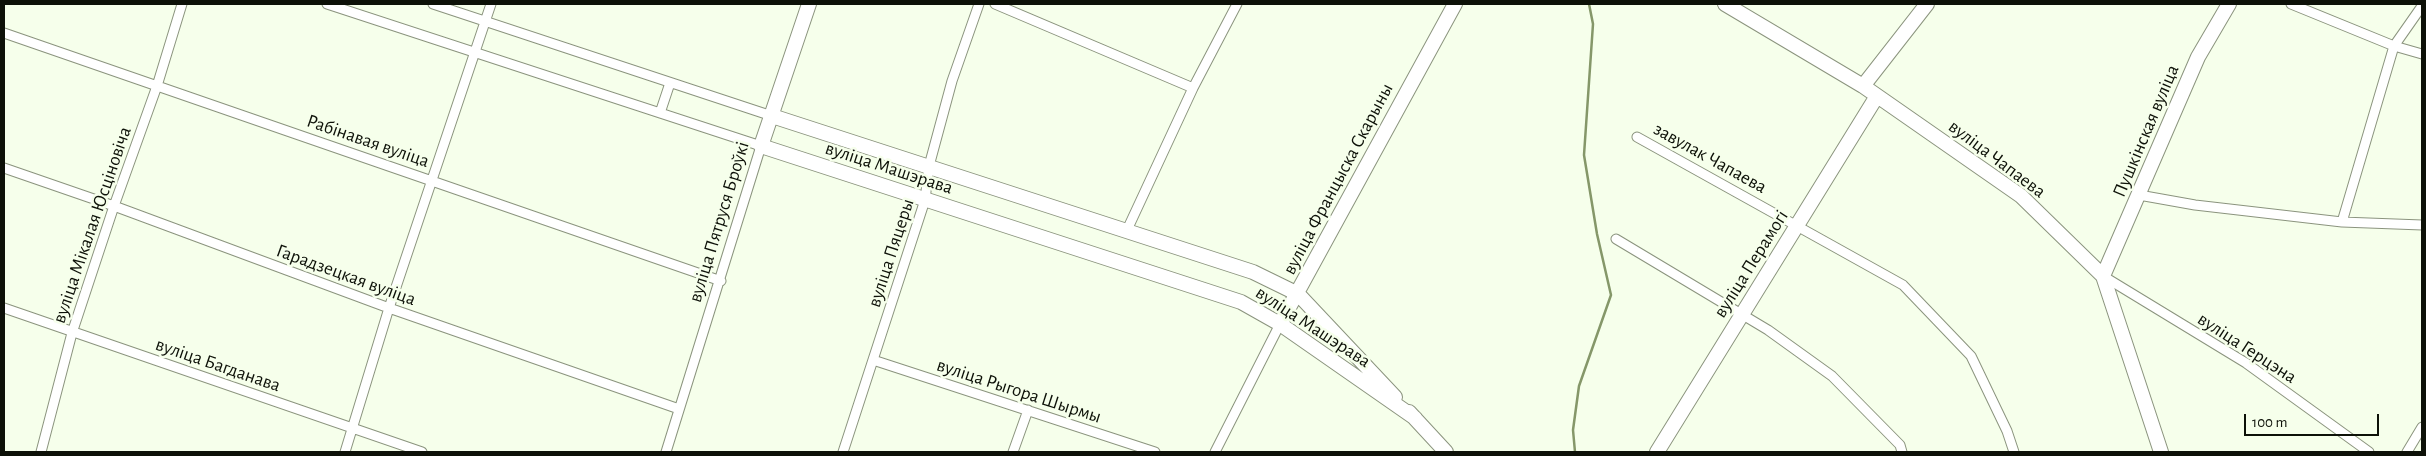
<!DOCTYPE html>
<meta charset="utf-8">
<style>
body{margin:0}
#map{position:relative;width:2426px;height:456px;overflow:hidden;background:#f6ffeb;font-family:"Alegreya Sans",sans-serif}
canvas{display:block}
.frame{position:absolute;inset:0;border:5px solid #0d1108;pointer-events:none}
.scale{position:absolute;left:2244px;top:414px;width:135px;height:22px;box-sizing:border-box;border:2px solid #0d1108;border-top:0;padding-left:6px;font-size:15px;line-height:18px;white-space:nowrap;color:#0d1108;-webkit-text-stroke:4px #f6ffeb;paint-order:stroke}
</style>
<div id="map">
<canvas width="2426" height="456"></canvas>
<div class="frame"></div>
<div class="scale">100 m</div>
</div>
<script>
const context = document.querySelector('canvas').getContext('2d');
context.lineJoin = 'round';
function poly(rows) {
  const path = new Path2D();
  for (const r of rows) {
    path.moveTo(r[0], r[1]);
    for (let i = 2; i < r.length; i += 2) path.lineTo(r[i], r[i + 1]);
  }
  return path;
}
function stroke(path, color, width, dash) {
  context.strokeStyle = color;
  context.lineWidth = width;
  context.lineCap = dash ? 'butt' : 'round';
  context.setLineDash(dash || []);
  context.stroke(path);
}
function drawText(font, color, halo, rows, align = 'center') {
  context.font = font + ' "Alegreya Sans",sans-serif';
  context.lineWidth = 5;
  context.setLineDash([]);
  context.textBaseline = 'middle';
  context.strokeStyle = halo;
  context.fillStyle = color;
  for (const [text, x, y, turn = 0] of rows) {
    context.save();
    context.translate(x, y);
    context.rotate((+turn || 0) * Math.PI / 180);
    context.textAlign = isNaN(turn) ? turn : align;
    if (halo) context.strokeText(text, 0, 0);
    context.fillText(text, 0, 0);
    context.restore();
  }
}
stroke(poly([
 [1575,452,1573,430,1579,386,1611,295,1597,234,1584,155,1593,24,1589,4]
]), '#859769', 2.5);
const street = poly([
 [327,4,761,146,666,452],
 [433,4,772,116],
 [995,4,1193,88],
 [2291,4,2394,46,2422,54],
 [4,33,721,281],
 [660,113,670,83],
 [1637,137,1903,285,1971,356,2007,431,2014,452],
 [4,168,114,206,389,308,679,409],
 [2139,195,2195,205,2342,222,2422,225],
 [2342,222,2394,46,2422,6],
 [1127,230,1193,88,1237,4],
 [1616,239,1768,330,1832,376,1900,445,1902,452],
 [2103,276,2246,363,2369,452],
 [4,308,422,452],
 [873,360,1155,452],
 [41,452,72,333,114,206,157,86,182,4],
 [345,452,389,308,491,4],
 [843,452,925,200,929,166,952,81,979,4],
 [1013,452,1028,410],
 [1215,452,1280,324],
 [2407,452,2422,427]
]);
const secondary = poly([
 [809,4,761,146,1241,302,1280,324,1415,418],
 [1725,4,1863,86,2021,196,2103,276,2161,452],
 [1863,86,1927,4],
 [772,116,1253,272,1298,294,1395,397],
 [2103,276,2198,57,2229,4],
 [1280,324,1455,4],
 [1409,412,1446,452],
 [1657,452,1877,96]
]);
stroke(street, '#8b947e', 11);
stroke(secondary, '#8b947e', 16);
stroke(street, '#fff', 9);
stroke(secondary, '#fff', 14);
drawText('19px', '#0d1108', '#f6ffeb', [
 ["Пушкінская вуліца",2146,131,-67],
 ["Рабінавая вуліца",368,141,19],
 ["завулак Чапаева",1710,158,29],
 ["вуліца Чапаева",1997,159,37],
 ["вуліца Машэрава",889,168,18],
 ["вуліца Францыска Скарыны",1338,179,-62],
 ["вуліца Пятруся Броўкі",719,222,-73],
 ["вуліца Мікалая Юсціновіча",92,225,-71],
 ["вуліца Пяцеры",891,253,-72],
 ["вуліца Перамогі",1751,264,-58],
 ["Гарадзецкая вуліца",346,275,20],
 ["вуліца Машэрава",1313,327,33],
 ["вуліца Герцэна",2247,348,33],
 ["вуліца Багданава",218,365,19],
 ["вуліца Рыгора Шырмы",1019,391,18]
]);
</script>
